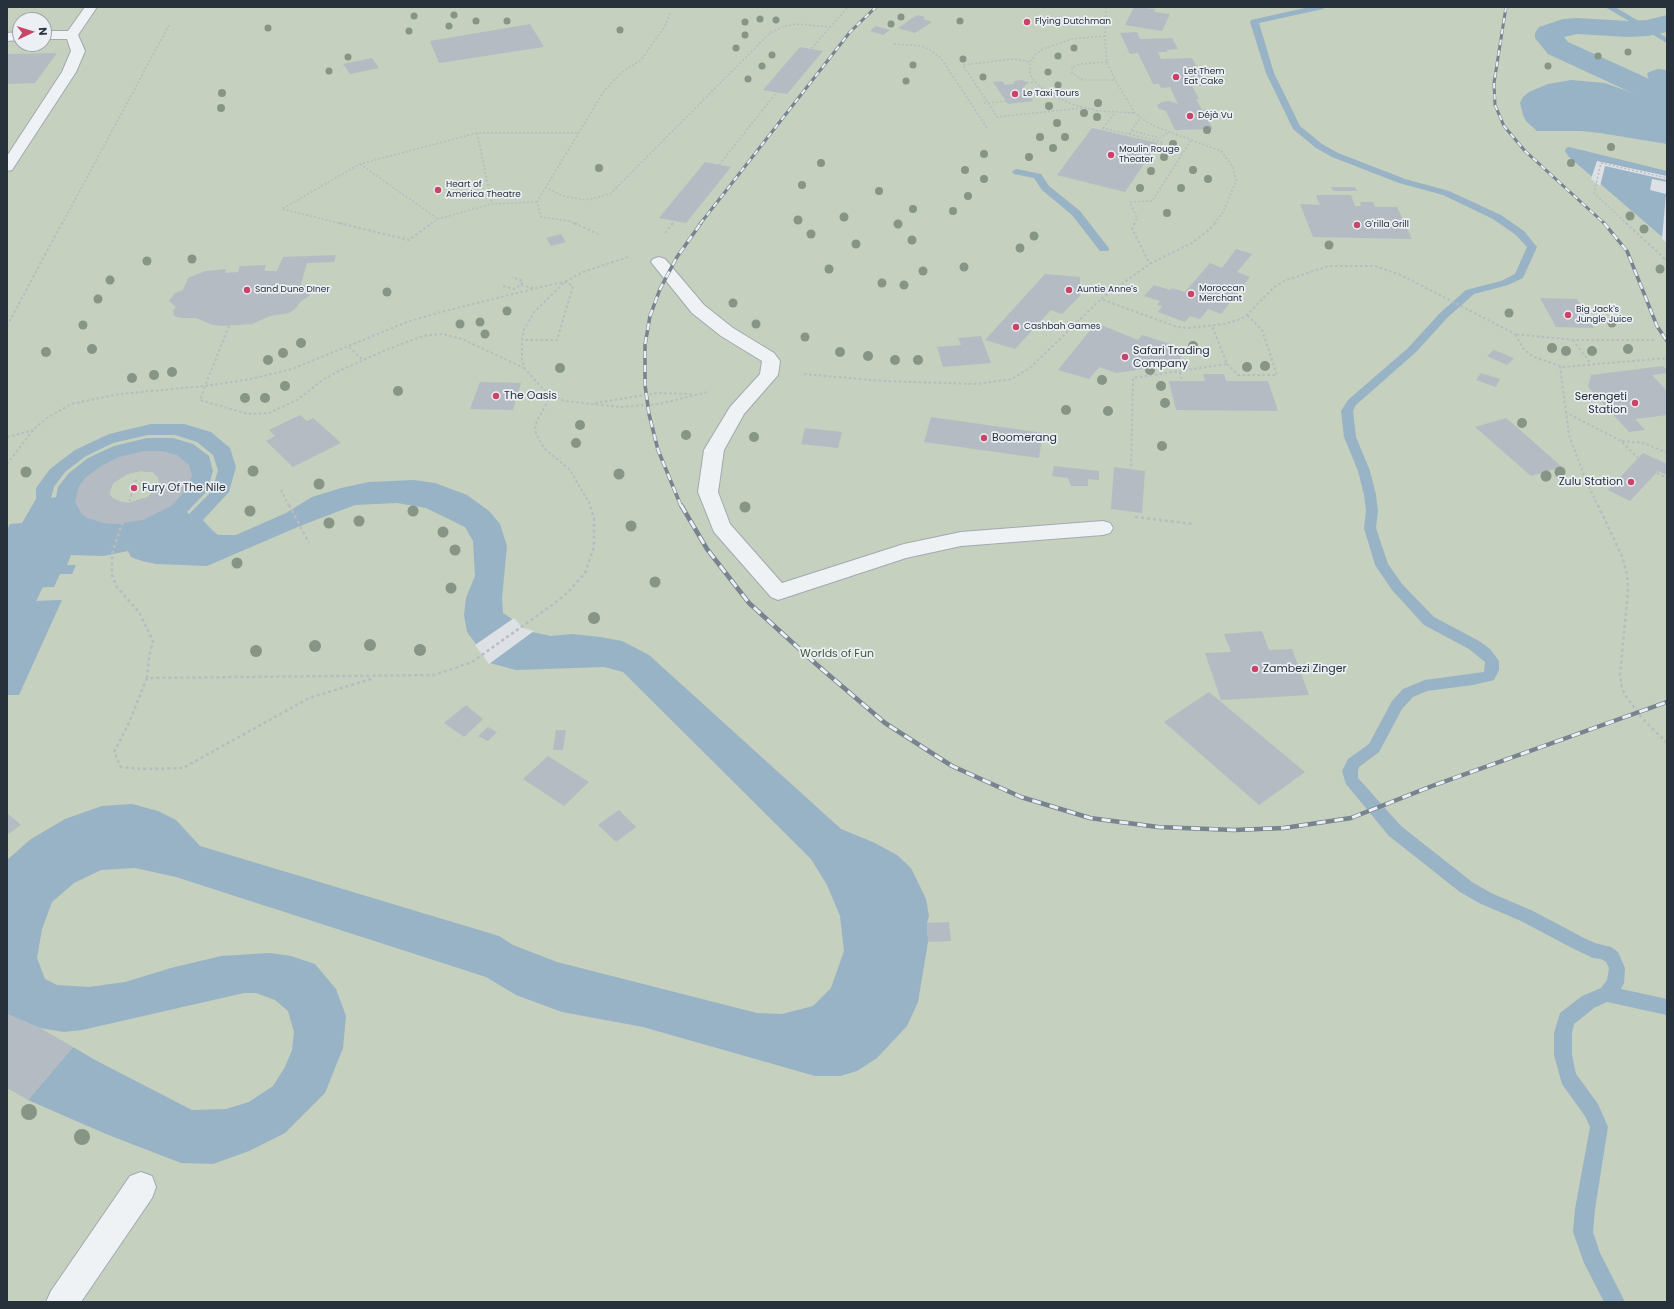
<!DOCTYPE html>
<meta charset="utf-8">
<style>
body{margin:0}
#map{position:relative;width:1674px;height:1309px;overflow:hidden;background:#dde1e6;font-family:Poppins,sans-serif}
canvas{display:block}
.frame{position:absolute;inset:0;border:8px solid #27313c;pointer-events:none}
.north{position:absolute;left:12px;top:12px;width:40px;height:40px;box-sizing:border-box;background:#ecf0f4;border:1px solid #9da4aa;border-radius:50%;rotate:86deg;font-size:11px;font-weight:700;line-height:16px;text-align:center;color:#27313c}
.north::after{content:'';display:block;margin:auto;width:14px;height:18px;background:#c94467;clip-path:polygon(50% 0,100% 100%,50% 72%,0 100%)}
</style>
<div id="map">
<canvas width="1674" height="1309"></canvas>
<div class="frame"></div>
<div class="north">N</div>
</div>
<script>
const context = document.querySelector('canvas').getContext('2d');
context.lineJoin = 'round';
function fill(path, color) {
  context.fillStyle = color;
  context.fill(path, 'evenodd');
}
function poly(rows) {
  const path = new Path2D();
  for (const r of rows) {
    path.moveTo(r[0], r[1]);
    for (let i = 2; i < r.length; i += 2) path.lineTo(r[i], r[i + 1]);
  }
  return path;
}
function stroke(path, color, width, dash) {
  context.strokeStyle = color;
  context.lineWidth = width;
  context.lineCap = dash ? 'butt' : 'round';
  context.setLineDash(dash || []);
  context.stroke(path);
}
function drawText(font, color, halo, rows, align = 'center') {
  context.font = font + ' Poppins,sans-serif';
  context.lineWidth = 3.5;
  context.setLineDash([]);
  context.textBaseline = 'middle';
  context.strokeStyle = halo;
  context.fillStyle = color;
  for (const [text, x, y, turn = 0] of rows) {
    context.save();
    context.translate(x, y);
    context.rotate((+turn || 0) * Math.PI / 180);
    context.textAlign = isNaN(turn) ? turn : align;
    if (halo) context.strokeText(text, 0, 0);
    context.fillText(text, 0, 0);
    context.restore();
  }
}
fill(poly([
 [7,7,1667,7,1667,1302,7,1302],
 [20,20,44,20,44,44,20,44]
]), '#c5d0be');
fill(poly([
 [1658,69,1667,70,1667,91,1649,80,1647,74,1649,72],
 [1571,80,1605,83,1649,99,1658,102,1667,102,1667,144,1600,133,1581,131,1537,131,1526,121,1523,115,1520,103,1523,97,1529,92,1548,84],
 [1569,147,1667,171,1667,241,1569,157,1565,151,1566,148],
 [151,424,184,424,211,432,230,448,236,467,229,492,203,520,211,529,218,535,236,535,286,513,312,497,341,488,369,482,414,480,435,483,467,495,489,511,500,524,507,546,502,598,503,613,512,619,522,630,551,636,572,634,600,637,622,641,649,655,841,829,875,843,897,855,911,868,926,899,929,916,927,923,928,942,918,1002,907,1026,877,1058,857,1071,840,1076,815,1076,643,1027,562,1012,516,995,486,977,176,877,135,868,101,870,74,883,52,902,42,929,37,958,45,979,57,985,89,987,125,982,171,968,221,956,270,953,291,956,315,964,336,989,346,1016,343,1048,325,1093,285,1133,249,1151,213,1164,181,1163,106,1134,28,1100,73,1047,95,1060,192,1110,226,1109,249,1102,273,1086,285,1067,292,1050,294,1032,288,1011,275,1000,256,993,244,993,82,1030,64,1032,40,1028,7,1014,7,860,31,839,65,819,102,806,132,804,158,811,176,820,200,846,499,936,513,945,557,962,757,1013,782,1014,813,1006,831,988,844,951,840,916,827,885,811,859,623,672,604,667,516,670,490,663,467,632,464,615,466,598,475,576,473,541,465,527,426,508,397,503,355,505,300,526,207,566,156,564,142,561,131,557,128,551,103,556,71,555,67,565,76,565,72,574,60,574,54,587,7,588,7,530,10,524,22,523,36,499,36,488,50,469,75,450,109,434],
 [148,435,175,435,197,442,213,455,218,470,212,491,189,514,187,512,207,491,213,471,209,456,193,444,173,438,147,438,114,446,88,458,69,473,58,487,56,497,51,498,54,487,65,472,86,456,113,443],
 [140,471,153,472,158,477,159,481,157,487,148,497,129,503,122,502,112,498,109,493,113,483,127,474],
 [62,600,19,695,7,695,7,602]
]), '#98b3c5');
fill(poly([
 [1597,161,1667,176,1667,180,1605,166,1600,186,1591,179],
 [1652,179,1667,182,1667,243,1662,239,1666,194,1650,190],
 [514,618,523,628,534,631,489,664,475,645]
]), '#dde1e6');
fill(poly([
 [1309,7,1324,7,1323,9,1259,23,1274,73,1300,126,1322,144,1338,153,1405,179,1449,191,1501,215,1524,231,1537,247,1523,278,1508,285,1474,294,1448,317,1416,352,1356,405,1353,411,1356,437,1370,471,1376,495,1378,511,1376,528,1388,564,1402,584,1434,617,1479,641,1490,649,1499,661,1499,670,1494,680,1473,685,1427,691,1413,697,1402,709,1379,752,1359,767,1358,771,1358,778,1401,826,1472,882,1491,893,1533,911,1584,938,1595,943,1611,947,1618,952,1625,968,1624,983,1621,989,1667,999,1667,1015,1607,1002,1594,1008,1574,1024,1572,1033,1572,1055,1576,1074,1598,1104,1608,1127,1595,1209,1593,1232,1600,1253,1625,1302,1604,1302,1584,1263,1573,1232,1575,1209,1590,1127,1585,1116,1562,1084,1554,1055,1554,1033,1560,1013,1582,996,1601,988,1607,980,1609,968,1606,962,1601,959,1593,958,1572,948,1521,921,1479,903,1460,892,1389,836,1346,784,1342,771,1348,759,1369,744,1392,701,1403,689,1425,680,1484,672,1485,662,1469,649,1424,625,1392,590,1375,565,1364,528,1366,511,1364,495,1358,471,1344,437,1341,411,1348,400,1408,348,1440,313,1466,290,1501,281,1515,274,1527,247,1516,235,1493,219,1443,195,1399,183,1332,157,1316,148,1293,129,1266,73,1250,22,1251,20,1309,7],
 [1605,7,1615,7,1667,38,1667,43,1605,7],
 [1017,169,1041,174,1049,186,1080,211,1108,247,1109,249,1108,251,1100,251,1072,215,1042,190,1034,178,1014,174,1012,172,1014,170,1017,169]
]), '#98b3c5');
fill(poly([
 [1667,15,1667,32,1648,36,1628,37,1577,34,1564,37,1568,42,1667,87,1667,107,1656,104,1548,54,1535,38,1535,33,1539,27,1563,19,1577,18,1628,21,1647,20,1667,15],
 [49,512,65,516,71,527,24,627,7,632,7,568,33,516,49,512]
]), '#98b3c5');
fill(poly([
 [1134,7,1155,9,1154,12,1170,14,1162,31,1125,25],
 [917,15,925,17,923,19,932,22,915,33,898,28],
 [530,24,544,47,439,63,430,41],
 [876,26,890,30,883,35,870,31],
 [1137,32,1140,39,1172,38,1178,49,1166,50,1168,52,1158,52,1161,59,1192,58,1197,67,1202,67,1203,70,1199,70,1207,86,1192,86,1199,99,1196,99,1202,110,1209,109,1215,120,1208,120,1213,129,1175,130,1166,111,1159,109,1157,105,1162,102,1169,101,1178,104,1170,87,1161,88,1159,84,1153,84,1138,53,1130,54,1120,33],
 [800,47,823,51,787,94,763,90],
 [57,53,35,83,7,84,7,54],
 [372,58,379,68,350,74,343,64],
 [1021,80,1027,82,1027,84,1023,87,1033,101,1008,104,993,82,1002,81,1005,85,1013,84,1015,81],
 [1092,128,1158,143,1125,192,1057,175],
 [705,162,731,167,686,223,659,218],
 [1331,187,1355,187,1357,191,1333,191],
 [1316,195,1351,195,1355,206,1361,206,1360,202,1373,202,1375,207,1397,207,1412,239,1313,237,1300,204,1320,205],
 [561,234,566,242,551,246,546,238],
 [1236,249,1252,254,1237,272,1250,277,1221,314,1208,309,1200,319,1190,316,1185,322,1158,312,1162,306,1157,305,1160,301,1144,296,1154,285,1170,290,1172,288,1185,292,1210,263,1222,268],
 [336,255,334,262,307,263,301,284,309,288,311,291,309,296,300,302,295,309,289,313,270,316,252,324,222,326,213,325,196,318,182,318,174,316,173,310,176,307,169,301,175,293,183,290,188,278,205,271,226,269,225,273,238,272,240,266,266,265,264,271,277,271,283,257],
 [1045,274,1080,277,1080,296,1062,314,1051,310,1015,349,985,340],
 [1540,298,1577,299,1594,328,1556,327],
 [1096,323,1138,340,1142,335,1186,349,1177,364,1116,373,1099,367,1089,379,1058,370],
 [981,336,991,363,943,367,937,347,961,345,958,338],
 [1494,350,1514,358,1507,365,1487,356],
 [1663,366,1667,370,1667,373,1652,375,1667,391,1667,415,1635,419,1645,430,1629,432,1588,387,1591,375],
 [1481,373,1500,379,1496,387,1476,380],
 [1203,374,1224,374,1226,381,1268,381,1278,411,1176,410,1169,381,1205,381],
 [480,382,521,383,513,410,470,409],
 [300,415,307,421,313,418,341,443,293,467,266,441,275,436,269,430],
 [931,417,1043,433,1039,458,924,442],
 [1506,418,1520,430,1562,467,1531,476,1475,427],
 [805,428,842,432,838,448,801,444],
 [144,451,162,451,177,455,189,465,192,475,187,489,171,506,143,520,116,524,103,523,87,518,81,513,75,502,79,486,86,477,101,466,119,457],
 [140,471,153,472,158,477,159,481,157,487,148,497,129,503,122,502,112,498,109,493,113,483,127,474],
 [1643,453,1667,464,1667,475,1658,471,1630,501,1608,490],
 [1054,466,1099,471,1099,480,1088,479,1088,486,1071,486,1068,478,1052,476],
 [1114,467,1145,471,1142,513,1111,509],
 [1262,631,1269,650,1292,649,1309,695,1221,700,1205,653,1231,652,1224,634],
 [1209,692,1305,772,1259,805,1164,722],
 [466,705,483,719,464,737,444,723],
 [488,727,497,732,488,741,478,736],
 [556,730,566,730,563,750,553,750],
 [548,756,589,782,564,806,523,779],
 [619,810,636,827,616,842,598,825],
 [7,813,21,825,7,835],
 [949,922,951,941,928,942,927,923],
 [7,1014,40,1028,73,1047,28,1100,7,1088]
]), '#b4bbc3');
const lane = poly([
 [85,7,97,7,78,35,85,51,76,72,12,170,7,171,7,156,62,72,71,51,67,39,44,39,44,31,68,31,85,7],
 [20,32,20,40,7,41,7,33,20,32],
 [659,257,665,259,704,305,733,328,774,353,780,361,778,375,744,414,724,450,718,492,730,524,782,583,904,544,961,532,1103,521,1110,523,1113,528,1110,533,1103,535,961,546,906,558,778,600,771,597,714,532,698,492,704,450,730,407,760,374,762,361,721,336,692,313,651,262,653,259,659,257],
 [141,1172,152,1176,156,1187,152,1198,81,1302,46,1302,51,1291,130,1176,141,1172]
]);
stroke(lane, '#a3a9b0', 2);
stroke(poly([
 [1106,7,1105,41,1107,62,1115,80,1135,113,1148,123,1159,128,1221,151,1233,167,1236,181,1223,212,1214,224],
 [1105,36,1072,39,1043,49,1036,54,1030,62,1030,74,1035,82,1047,93,1072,104,1098,111,1134,113],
 [894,44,921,46,930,50,941,58,987,128],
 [1107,62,1081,64,1072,67,1072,73,1083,80,1115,80],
 [1027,83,1035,82],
 [1006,101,988,103,963,65,1014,59,1030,62],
 [984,103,988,103,997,117,1082,108],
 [1102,128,1163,142,1159,147,1182,153],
 [1103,128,1115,113],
 [1132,131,1160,138,1169,132],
 [477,133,492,204],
 [1129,134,1140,118],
 [360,164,438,219],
 [545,187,563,196,586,200,610,194,770,33,782,27,797,24,830,27],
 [62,224,169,25],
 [343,224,282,209,360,164,477,133,579,133],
 [431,224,438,219,492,204,537,202],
 [577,224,569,221,541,217,537,202,604,91,622,72,641,60,665,26,670,13],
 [672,224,811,49,848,7],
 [1134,224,1137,218,1130,202,1152,201,1192,139],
 [1627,224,1594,193,1601,163,1667,178]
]), '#b7bcc1', 1.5, [2, 2]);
stroke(poly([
 [339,223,409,240,432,223],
 [574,223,598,234],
 [1135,223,1132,229,1150,264],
 [1215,223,1210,229,1192,243,1151,263,1101,299,1177,327,1189,328,1224,324,1241,319,1247,315,1273,288,1284,281,1328,266,1375,266,1401,275,1515,334],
 [1626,223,1667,261],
 [665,233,673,223],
 [628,257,583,272,565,282,534,312,524,329,522,340,522,360,525,369,544,390,564,401,620,407,659,404,708,392],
 [1666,260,1667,250],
 [521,285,533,288],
 [503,286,514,289,521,285,523,281,512,277],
 [7,326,62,223],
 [229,326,205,386,251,379,292,369,407,322,437,313,549,285,565,282,573,286,557,340,522,340],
 [1573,340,1591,364],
 [1654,340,1573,340,1515,334,1523,348,1528,353,1534,357,1563,367,1667,358],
 [349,347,363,360],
 [1227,364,1238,375,1277,375,1262,330,1247,315],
 [1560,366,1569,435,1585,478,1598,506],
 [1180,372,1182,381],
 [804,374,883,381,977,384,1012,379,1030,368,1101,299],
 [551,395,537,421,535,427,536,434,544,448,570,470,591,506],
 [595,403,658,393,691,394],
 [1565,412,1621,441,1638,458],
 [7,437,34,430],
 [1622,441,1644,443,1667,453],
 [7,464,34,429,47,418,71,404,120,394,205,386,200,400,248,414,269,413,297,400,324,379,337,372,386,350,423,336,443,334,462,339,524,368],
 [1657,473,1667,478],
 [281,490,289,506],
 [128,506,137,477],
 [1128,506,1131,469,1133,378,1227,364,1212,326]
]), '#b7bcc1', 2, [2.5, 2.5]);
stroke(poly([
 [128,505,112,554,112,575,117,587,139,612,153,641,149,657,147,678,435,675,472,662,555,603,568,592,585,573,594,547,594,518,590,505],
 [289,505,309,543],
 [1598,505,1622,556,1627,574,1628,591,1620,675,1622,688,1625,695,1642,718,1667,743],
 [1128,508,1128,505],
 [1135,517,1194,524],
 [147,678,128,725,114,752,121,767,143,769,183,768,309,698,374,678]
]), '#b7bcc1', 2.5, [3, 3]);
fill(lane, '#eff2f5');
const railFar2 = poly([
 [1506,7,1494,83,1495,105,1504,126,1525,151,1605,224],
 [700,224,850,32,876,7]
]);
const railFar1 = poly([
 [1604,223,1627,251,1657,326,1667,341],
 [681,506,658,450,649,414,645,385,645,345,650,316,660,289,677,257,701,223]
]);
const rail = poly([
 [681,505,707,549,749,603,816,664,885,723,952,766,1021,797,1090,818,1158,827,1234,830,1284,828,1351,818,1432,786,1667,702]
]);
stroke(railFar2, '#77838f', 3);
stroke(railFar1, '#77838f', 3.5);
stroke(rail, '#77838f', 4.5);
stroke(railFar2, '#ecf0f4', 2, [5.5]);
stroke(railFar1, '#ecf0f4', 2.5, [7]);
stroke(rail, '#ecf0f4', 3, [9]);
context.fillStyle = '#869585';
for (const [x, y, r] of [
 [454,15,3.5],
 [414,16,3.5],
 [901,17,3.5],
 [760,19,3.5],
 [776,20,3.5],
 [476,21,3.5],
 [507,21,3.5],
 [960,21,3.5],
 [745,22,3.5],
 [891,24,3.5],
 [449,26,3.5],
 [268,28,3.5],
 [620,30,3.5],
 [409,31,3.5],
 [745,35,3.5],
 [736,48,3.5],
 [1074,48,3.5],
 [1628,52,3.5],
 [772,55,3.5],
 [1058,56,3.5],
 [1598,56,3.5],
 [348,57,3.5],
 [963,59,3.5],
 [913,65,3.5],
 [762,66,3.5],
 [1548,66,3.5],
 [329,71,3.5],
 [1048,72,3.5],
 [983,77,3.5],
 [748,79,3.5],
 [906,81,3.5],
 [1058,85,3.5],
 [222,93,4],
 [1098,103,4],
 [1049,106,4],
 [221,108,4],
 [1084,113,4],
 [1097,117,4],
 [1057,123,4],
 [1207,130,4],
 [1040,137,4],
 [1065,137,4],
 [1173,144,4],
 [1611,147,4],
 [1053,148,4],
 [984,154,4],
 [1029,157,4],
 [1164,157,4],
 [821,163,4],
 [1571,163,4],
 [599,168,4],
 [965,170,4],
 [1193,170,4],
 [1151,171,4],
 [984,179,4],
 [1208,179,4],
 [802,185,4],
 [1140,188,4],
 [1181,188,4],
 [879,191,4],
 [968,196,4],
 [913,209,4],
 [953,211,4],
 [1167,213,4],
 [1630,216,4.5],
 [844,217,4.5],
 [798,220,4.5],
 [898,224,4.5],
 [1644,229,4.5],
 [811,234,4.5],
 [1034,236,4.5],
 [912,240,4.5],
 [856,244,4.5],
 [1329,245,4.5],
 [1020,248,4.5],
 [192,259,4.5],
 [147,261,4.5],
 [964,267,4.5],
 [829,269,4.5],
 [1660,269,4.5],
 [923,271,4.5],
 [110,280,4.5],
 [882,283,4.5],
 [904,285,4.5],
 [387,292,4.5],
 [98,299,4.5],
 [733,303,4.5],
 [507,311,4.5],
 [1509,313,4.5],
 [480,322,4.5],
 [1612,323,4.5],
 [460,324,4.5],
 [756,324,4.5],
 [83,325,4.5],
 [485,334,4.5],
 [805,337,4.5],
 [301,343,5],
 [1193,346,5],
 [1552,348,5],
 [92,349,5],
 [1628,349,5],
 [1566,351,5],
 [1592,351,5],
 [46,352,5],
 [840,352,5],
 [283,353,5],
 [868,356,5],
 [268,360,5],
 [895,360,5],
 [918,360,5],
 [1265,366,5],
 [1247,367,5],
 [560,368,5],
 [1150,370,5],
 [172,372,5],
 [154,375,5],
 [132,378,5],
 [1102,380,5],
 [285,386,5],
 [1161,386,5],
 [398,391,5],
 [245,398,5],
 [265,398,5],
 [1165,403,5],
 [1066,410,5],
 [1108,411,5],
 [1522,423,5],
 [580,425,5],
 [686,435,5],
 [754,437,5],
 [576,443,5],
 [1162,446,5],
 [253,471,5.5],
 [26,472,5.5],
 [1560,472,5.5],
 [619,474,5.5],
 [1546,476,5.5],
 [319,484,5.5],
 [745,507,5.5],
 [250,511,5.5],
 [413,511,5.5],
 [359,521,5.5],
 [329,523,5.5],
 [631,526,5.5],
 [443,532,5.5],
 [455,550,5.5],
 [237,563,5.5],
 [655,582,5.5],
 [451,588,5.5],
 [594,618,6],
 [370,645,6],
 [315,646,6],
 [420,650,6],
 [256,651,6],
 [29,1112,8],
 [82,1137,8]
]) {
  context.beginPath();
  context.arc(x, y, r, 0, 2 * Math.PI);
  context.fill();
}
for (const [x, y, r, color] of [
 [1027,22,4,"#c94467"],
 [1176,77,4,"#c94467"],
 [1015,94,4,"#c94467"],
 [1190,116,4,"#c94467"],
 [1111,155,4,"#c94467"],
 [438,190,4,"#c94467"],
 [1357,225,4,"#c94467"],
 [247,290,4,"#c94467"],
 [1069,290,4,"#c94467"],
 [1191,294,4,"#c94467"],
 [1568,315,4,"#c94467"],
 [1016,327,4,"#c94467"],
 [1125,357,4,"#c94467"],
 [496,396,4,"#c94467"],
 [1635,403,4,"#c94467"],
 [984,438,4,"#c94467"],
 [1631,482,4,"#c94467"],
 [134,488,4,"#c94467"],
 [1255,669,4,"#c94467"]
]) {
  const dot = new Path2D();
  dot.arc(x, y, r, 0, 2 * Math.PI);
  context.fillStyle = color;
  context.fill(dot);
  stroke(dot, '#ecf0f4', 1.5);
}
drawText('9px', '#27313c', '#ecf0f4', [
 ["Flying Dutchman",1035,22],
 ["Let Them",1184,72],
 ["Eat Cake",1184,82],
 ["Le Taxi Tours",1023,94],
 ["Déjà Vu",1198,116],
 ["Moulin Rouge",1119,150],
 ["Theater",1119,160],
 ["Heart of",446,185],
 ["America Theatre",446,195],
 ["G'rilla Grill",1365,225],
 ["Moroccan",1199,289],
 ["Merchant",1199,299],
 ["Sand Dune DIner",255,290],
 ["Auntie Anne's",1077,290],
 ["Big Jack's",1576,310],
 ["Jungle Juice",1576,320],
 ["Cashbah Games",1024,327]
], 'left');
drawText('11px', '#27313c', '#ecf0f4', [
 ["Safari Trading",1133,351],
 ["Company",1133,364],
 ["The Oasis",504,396],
 ["Serengeti",1627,397,"right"],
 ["Station",1627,410,"right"],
 ["Boomerang",992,438],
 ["Zulu Station",1623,482,"right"],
 ["Fury Of The Nile",142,488],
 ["Zambezi Zinger",1263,669]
], 'left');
drawText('11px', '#3f5735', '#ecf0f4', [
 ["Worlds of Fun",837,654]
]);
</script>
